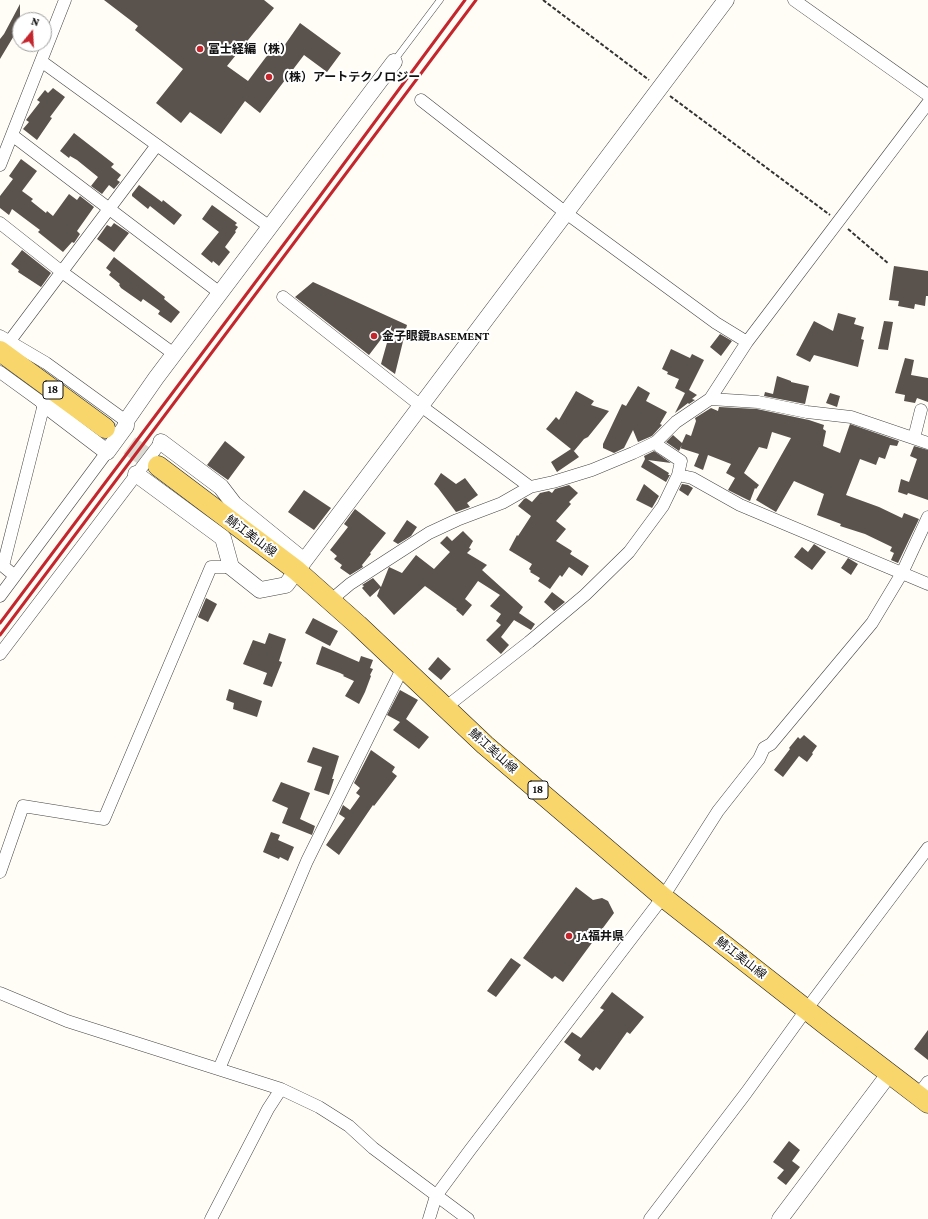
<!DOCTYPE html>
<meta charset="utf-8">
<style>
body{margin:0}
#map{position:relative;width:928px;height:1219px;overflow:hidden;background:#fffdf5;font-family:"Crimson Pro",serif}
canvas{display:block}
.north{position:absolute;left:12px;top:12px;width:40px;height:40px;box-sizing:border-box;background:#fff;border:1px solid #a0a0a0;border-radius:50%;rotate:18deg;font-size:11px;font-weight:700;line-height:16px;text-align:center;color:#111}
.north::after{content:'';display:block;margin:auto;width:14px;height:18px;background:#c4262e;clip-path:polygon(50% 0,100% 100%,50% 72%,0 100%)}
</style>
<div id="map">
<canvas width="928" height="1219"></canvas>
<div class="north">N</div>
</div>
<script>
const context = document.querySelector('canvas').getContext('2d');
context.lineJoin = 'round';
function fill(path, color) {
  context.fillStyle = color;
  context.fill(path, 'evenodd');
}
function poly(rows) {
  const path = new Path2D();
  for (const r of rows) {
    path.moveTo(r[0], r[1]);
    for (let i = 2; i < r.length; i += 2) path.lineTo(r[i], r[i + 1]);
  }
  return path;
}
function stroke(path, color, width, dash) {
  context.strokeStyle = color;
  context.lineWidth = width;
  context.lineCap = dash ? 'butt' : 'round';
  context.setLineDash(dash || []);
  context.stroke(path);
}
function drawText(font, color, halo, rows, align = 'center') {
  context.font = font + ' "Crimson Pro","Noto Sans JP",serif';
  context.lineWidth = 4;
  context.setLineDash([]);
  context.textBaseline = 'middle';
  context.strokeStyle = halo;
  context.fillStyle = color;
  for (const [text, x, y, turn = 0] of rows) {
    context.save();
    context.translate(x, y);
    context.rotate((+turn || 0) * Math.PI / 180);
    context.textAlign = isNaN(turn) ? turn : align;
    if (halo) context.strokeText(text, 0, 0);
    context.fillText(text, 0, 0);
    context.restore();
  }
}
fill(poly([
 [104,0,264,0,274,8,227,66,248,81,278,41,284,46,300,23,341,53,327,72,304,55,260,113,245,101,221,134,190,112,181,123,156,103,183,69,135,30,138,26],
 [20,4,20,36,15,34,0,59,0,39,4,34],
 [53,88,65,97,50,117,52,118,37,140,23,129,29,122,26,120,40,102,37,100,45,90,48,93],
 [74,133,114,164,111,167,121,175,117,180,120,182,114,189,109,185,102,194,91,186,98,177,77,160,70,156,69,158,60,151],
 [21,159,37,171,22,191,33,199,31,201,46,213,47,211,53,216,69,194,77,200,80,196,94,207,77,231,80,234,74,243,72,242,63,252,38,232,40,230,12,209,9,215,0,208,0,196,13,179,9,176],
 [139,185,162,202,163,200,182,215,174,225,150,206,148,209,132,196,132,194],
 [212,205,237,223,235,225,238,227,235,231,236,232,225,247,230,252,219,266,213,261,212,263,201,254,219,232,202,219],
 [114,223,129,233,114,252,97,239,107,225,111,227],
 [22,250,51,273,41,287,18,272,19,270,11,264],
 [114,257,165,297,164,299,180,312,171,323,158,314,160,311,143,299,141,302,121,288,119,285,120,284,109,275,111,272,106,268],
 [894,266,928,271,928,296,926,296,925,306,915,304,914,309,898,306,899,301,889,300],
 [313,282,407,325,395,374,381,364,392,325,369,355,295,297],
 [838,313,856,318,854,324,864,327,861,339,864,340,858,367,814,355,810,362,796,355,814,321,833,331],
 [884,321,893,322,888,350,878,349],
 [720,334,732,341,721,356,710,347],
 [671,349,690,358,692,354,704,360,689,390,697,395,692,399,695,400,689,404,688,403,675,413,685,393,675,388,679,379,667,374,668,372,662,369],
 [905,358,914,360,911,375,928,378,928,402,917,398,915,403,904,401,905,395,895,393],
 [777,376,791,381,791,382,809,386,805,404,764,396,765,392,773,394],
 [638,386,650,393,646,401,667,412,660,424,662,425,652,436,638,442,633,430,624,448,614,453,603,448,603,444,622,404,626,406],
 [576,391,594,401,591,405,609,411,588,437,584,439,574,451,573,450,579,457,557,472,551,462,571,449,546,429,556,417,559,420],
 [830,393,840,396,837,407,826,403],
 [719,407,757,409,809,420,824,425,823,429,826,431,823,446,840,453,850,424,899,441,897,446,890,445,885,459,879,457,876,465,860,459,846,495,879,507,902,518,904,513,919,519,898,563,891,560,894,553,890,551,892,547,865,534,840,526,841,524,817,515,824,494,794,481,776,512,756,500,791,438,772,432,767,449,759,447,744,473,759,485,756,489,755,488,750,501,728,490,735,478,726,473,731,464,708,455,703,470,694,466,699,454,680,448,682,445,679,451,666,442,673,435,682,443,686,434,691,436,696,421,695,418,711,408,718,411],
 [225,441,245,457,228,480,207,465],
 [914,446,928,450,928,500,908,493,907,495,898,492,901,479,909,482,917,459,910,456],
 [654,451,671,463,648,460,669,473,668,475,670,475,666,482,641,467,645,459,644,456],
 [441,473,456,484,465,478,478,495,467,503,470,507,456,512,438,488,434,484],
 [644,484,659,496,652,508,636,500],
 [682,484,688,485,693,488,688,496,679,490],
 [569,485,578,493,569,502,571,504,556,521,566,529,556,541,572,551,570,554,589,566,582,576,569,567,562,577,560,575,550,589,538,581,540,578,530,572,531,571,529,569,532,564,509,550,517,535,518,536,531,516,518,506,524,499,526,498,532,502,540,493,549,491,552,493,555,489],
 [304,490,331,508,314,530,288,512],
 [355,509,386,533,370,553,371,554,362,565,363,567,350,575,340,568,342,565,334,559,337,556,330,550,348,527,344,524],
 [407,520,417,527,411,536,398,544,393,541],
 [463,531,473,541,469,548,471,549,467,553,487,565,482,570,523,607,519,613,535,624,531,630,514,620,501,637,509,645,501,654,486,640,501,625,496,621,501,614,490,606,500,595,478,581,465,599,472,605,463,616,456,610,457,609,425,586,394,615,377,596,380,588,370,597,362,588,364,586,362,585,373,578,381,587,389,567,402,573,416,555,434,569,450,552,440,543,447,536,452,541],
 [814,544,826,552,812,570,794,557,802,547,808,552],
 [848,558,858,564,851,575,841,568],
 [552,592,565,602,554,611,544,602],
 [206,598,217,604,208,622,198,617],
 [313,618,338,631,330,646,305,633],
 [269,633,286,639,279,661,282,662,272,687,263,684,267,673,243,664,253,640,265,644],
 [322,646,359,662,361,656,373,660,370,668,373,669,370,675,371,676,365,692,359,704,345,696,354,681,343,676,344,675,340,673,316,664],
 [438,657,451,669,441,680,428,669],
 [229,689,262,701,257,717,233,709,234,703,226,700],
 [400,690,418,700,406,719,429,737,419,749,393,730,400,722,387,715],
 [804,735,817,746,812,753,813,754,807,762,799,756,783,777,774,770,790,749,789,748,798,737,800,739],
 [313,747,339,756,332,779,334,779,329,795,314,790,322,767,307,762],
 [371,750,395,767,392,772,397,776,374,806,373,805,339,855,326,845,345,818,339,814,343,805,350,810,360,796,356,793,360,788,354,783],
 [281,782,310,793,300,819,315,826,312,835,282,823,288,808,272,801],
 [271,832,280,835,278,840,294,847,288,861,280,857,279,859,263,852],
 [576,887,593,900,602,898,608,901,614,913,563,982,555,976,552,979,523,958],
 [511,958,521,965,496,997,487,991],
 [612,992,644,1017,630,1034,627,1032,600,1070,596,1067,593,1071,578,1060,581,1055,564,1042,572,1032,581,1038,604,1010,600,1008],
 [928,1030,928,1060,914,1049],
 [789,1141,800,1150,792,1161,800,1167,786,1185,777,1178,784,1170,773,1162]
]), '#5a524d');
stroke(poly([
 [105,428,158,466]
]), '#dbdad3', 20, [20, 10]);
const service = poly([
 [394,61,440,0]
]);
const minor = poly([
 [794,0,928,95],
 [41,61,270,227],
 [421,100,566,213,716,323,747,342],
 [12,135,220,293],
 [0,165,65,0],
 [0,223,62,272,174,354],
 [283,297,421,406,530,487],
 [0,336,46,363,126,421],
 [9,342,157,145],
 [0,372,44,404,3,566,15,576],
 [710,399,758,402,807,412,851,417,928,443],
 [914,438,921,410],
 [678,475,692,478,740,505,928,584],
 [0,596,107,452],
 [331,600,350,584,429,533,457,520,502,503,530,487,553,482,592,470,633,453,656,442,676,422,710,399,747,342,928,103],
 [0,654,161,442],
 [446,707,529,642,585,595,629,552,663,506,678,475,681,461,660,447,656,442],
 [0,872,23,806,104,819,211,567,231,567],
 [0,993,67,1021,281,1089,319,1107,349,1126,373,1148,468,1219],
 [219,1069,307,861,403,667],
 [918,1095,928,1082],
 [211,1219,268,1109,281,1089],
 [429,1219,436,1196,470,1150,663,897,718,811,759,759,764,748,771,744,872,623,902,573,928,517],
 [650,1219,746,1093,806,1010,928,848]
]);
const tertiary = poly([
 [44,404,107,452,126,426,126,421,156,378,394,62],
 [161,442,221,487,234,504,303,560],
 [136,474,223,538,231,567,260,590,286,585,726,0],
 [780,1219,889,1074]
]);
const primary = poly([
 [0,351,105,428],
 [158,466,296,570,358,625,485,745,663,897,826,1025,928,1103]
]);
stroke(service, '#444', 7);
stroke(minor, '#444', 13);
stroke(tertiary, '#444', 17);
stroke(primary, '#222', 21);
stroke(poly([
 [543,0,649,80],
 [670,96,830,215],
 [848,229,889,264]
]), '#333', 2, [4, 2]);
stroke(service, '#fff', 6);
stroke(minor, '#fff', 12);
stroke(tertiary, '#fff', 16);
stroke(primary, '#f9d66b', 20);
stroke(poly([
 [0,623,317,200,465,0],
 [0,635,476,0]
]), '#c4262e', 3);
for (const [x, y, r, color] of [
 [200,49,4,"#c4262e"],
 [269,77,4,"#c4262e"],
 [374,336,4,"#c4262e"],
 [569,936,4,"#c4262e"]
]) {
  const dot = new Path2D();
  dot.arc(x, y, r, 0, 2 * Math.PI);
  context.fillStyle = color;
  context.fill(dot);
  stroke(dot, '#fff', 1.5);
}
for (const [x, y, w] of [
 [53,390,20],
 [538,790,20]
]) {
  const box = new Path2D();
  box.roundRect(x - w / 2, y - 9, w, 18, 3);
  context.fillStyle = '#fff';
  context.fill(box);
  stroke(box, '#111', 1);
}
drawText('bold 11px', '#111', null, [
 ["18",53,390],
 ["18",538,790]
]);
drawText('bold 12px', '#111', '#fff', [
 ["冨士経編（株）",208,49],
 ["（株）アートテクノロジー",277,77],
 ["金子眼鏡BASEMENT",382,336],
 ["JA福井県",577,936]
], 'left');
drawText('12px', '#111', '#fff', [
 ["鯖江美山線",251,536,37],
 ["鯖江美山線",493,751,42],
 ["鯖江美山線",741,958,38]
]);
</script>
